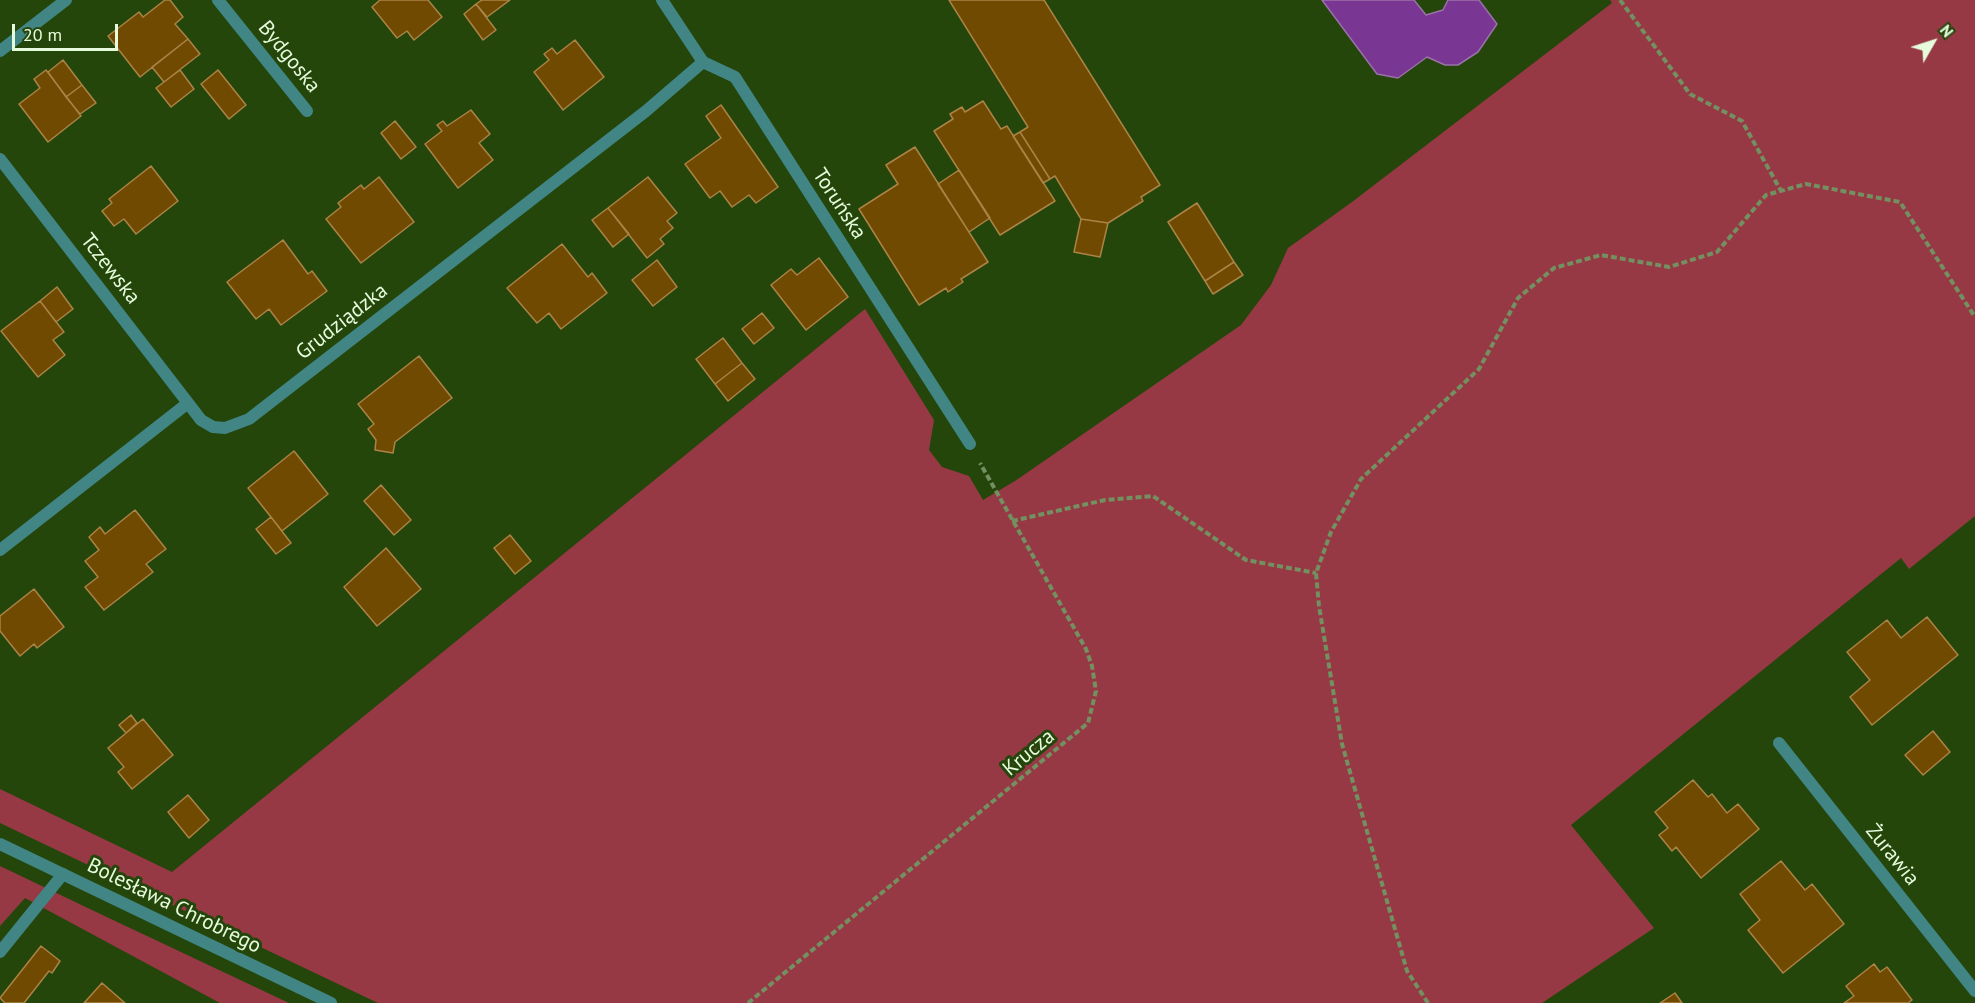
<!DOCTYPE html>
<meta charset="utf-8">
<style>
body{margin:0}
#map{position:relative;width:1975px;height:1003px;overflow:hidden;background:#24460b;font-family:"PT Sans",sans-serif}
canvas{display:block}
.north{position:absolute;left:1903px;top:12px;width:60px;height:60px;-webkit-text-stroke:4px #24460b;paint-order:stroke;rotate:51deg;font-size:16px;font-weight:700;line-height:24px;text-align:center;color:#e6fbdc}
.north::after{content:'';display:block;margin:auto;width:21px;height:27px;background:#e6fbdc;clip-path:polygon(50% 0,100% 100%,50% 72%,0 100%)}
.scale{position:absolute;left:12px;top:24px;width:106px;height:27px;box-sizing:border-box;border:3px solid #e6fbdc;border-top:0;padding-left:8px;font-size:18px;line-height:21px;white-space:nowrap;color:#e6fbdc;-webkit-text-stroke:4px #24460b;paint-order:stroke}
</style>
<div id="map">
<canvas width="1975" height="1003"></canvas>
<div class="north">N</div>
<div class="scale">20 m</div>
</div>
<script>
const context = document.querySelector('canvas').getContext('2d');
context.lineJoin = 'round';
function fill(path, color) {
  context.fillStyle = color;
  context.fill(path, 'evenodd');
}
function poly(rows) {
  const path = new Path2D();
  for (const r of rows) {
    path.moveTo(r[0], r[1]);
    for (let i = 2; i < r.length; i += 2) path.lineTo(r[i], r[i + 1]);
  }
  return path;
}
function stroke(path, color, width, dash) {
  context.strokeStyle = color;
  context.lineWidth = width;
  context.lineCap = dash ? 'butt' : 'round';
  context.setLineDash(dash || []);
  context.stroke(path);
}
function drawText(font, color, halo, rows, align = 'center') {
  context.font = font + ' "PT Sans",sans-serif';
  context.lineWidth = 6;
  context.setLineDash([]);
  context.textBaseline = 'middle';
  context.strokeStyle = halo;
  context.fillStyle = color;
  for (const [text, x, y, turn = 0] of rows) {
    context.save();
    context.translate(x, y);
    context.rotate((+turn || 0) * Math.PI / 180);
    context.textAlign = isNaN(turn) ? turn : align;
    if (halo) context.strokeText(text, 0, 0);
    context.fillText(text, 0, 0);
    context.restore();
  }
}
fill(poly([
 [1610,0,1975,0,1975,516,1909,569,1901,558,1571,825,1654,928,1542,1003,378,1003,0,823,0,789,172,872,865,309,934,420,929,450,942,467,969,476,983,500,1015,481,1241,325,1271,285,1288,248,1352,202,1612,3],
 [0,866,94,911,289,1003,220,1003,25,898,0,926]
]), '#973945');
const water = poly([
 [1322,0,1414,0,1426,15,1443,10,1448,0,1479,0,1497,24,1478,52,1458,65,1445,65,1427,57,1398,78,1377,74,1322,0]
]);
fill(water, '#793693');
stroke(water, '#9a71a9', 1.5);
const building = poly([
 [165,0,170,0,183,17,175,24,188,39,140,77,108,36,139,12,143,17,165,0],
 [380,0,428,0,442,17,414,40,407,31,397,38,372,7,380,0],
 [482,0,510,0,487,17,476,4,482,0],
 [949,0,1044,0,1160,185,1141,197,1143,201,1108,223,1081,219,1055,176,1050,179,1020,132,1028,127,949,0],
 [476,4,496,30,483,40,464,14,476,4],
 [188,39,200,54,164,82,152,67,188,39],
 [575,40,604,77,563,110,534,72,549,60,544,54,552,48,557,54,575,40],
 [63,60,82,85,66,97,48,72,63,60],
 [46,70,81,116,48,142,19,104,40,88,34,79,46,70],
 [180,70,194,89,171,107,156,88,180,70],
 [218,70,246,105,229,119,201,84,218,70],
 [82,85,96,103,80,114,66,97,82,85],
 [983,101,1001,129,1007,126,1055,201,1000,235,934,131,953,119,950,114,962,107,965,112,983,101],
 [721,105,778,187,756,203,749,195,732,207,720,191,710,198,685,164,721,138,706,116,721,105],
 [471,110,490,134,479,143,493,160,458,188,425,144,442,131,437,125,443,121,447,126,471,110],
 [395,121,416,147,401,159,381,133,395,121],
 [1020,132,1050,179,1043,183,1013,136,1020,132],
 [915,147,988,262,961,279,963,282,948,292,946,288,919,305,859,209,898,184,886,165,915,147],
 [151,166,178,201,136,234,124,219,114,226,102,211,112,203,109,199,151,166],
 [959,170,990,218,969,232,938,184,959,170],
 [379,177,414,222,361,263,326,219,341,207,338,203,361,185,364,189,379,177],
 [648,177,677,213,667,221,673,228,660,239,664,244,647,258,608,208,648,177],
 [1197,203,1234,262,1205,281,1168,222,1197,203],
 [608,208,629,234,613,247,592,220,608,208],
 [1081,219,1108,223,1100,257,1074,252,1081,219],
 [283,240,308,274,312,271,327,291,281,325,269,309,256,319,227,282,283,240],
 [562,244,588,277,592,273,607,293,561,329,549,313,537,323,507,288,562,244],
 [819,258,848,297,806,330,771,285,791,269,797,275,819,258],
 [657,260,677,287,653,306,632,280,657,260],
 [1234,262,1243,275,1213,294,1205,281,1234,262],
 [57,287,73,309,56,322,40,301,57,287],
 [40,301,64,332,53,340,65,355,38,377,1,331,40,301],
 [762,313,774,328,754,344,742,329,762,313],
 [723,338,742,363,715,384,696,359,723,338],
 [419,356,452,398,395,442,393,453,375,450,376,440,368,429,374,424,358,404,419,356],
 [742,363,755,379,728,401,715,384,742,363],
 [294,451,328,494,282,531,248,488,294,451],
 [381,485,411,520,394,535,364,501,381,485],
 [135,510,166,549,146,564,153,572,104,610,85,587,98,577,85,561,99,550,89,537,100,527,105,534,135,510],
 [271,517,291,543,276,554,256,529,271,517],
 [510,535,531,561,515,574,494,548,510,535],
 [386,548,421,589,377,626,344,587,386,548],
 [34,589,64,627,37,648,34,644,20,656,0,631,0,616,34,589],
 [1927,617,1958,655,1872,725,1850,697,1870,680,1847,652,1887,620,1901,638,1927,617],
 [131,715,137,723,126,733,119,725,131,715],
 [143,719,173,755,132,789,118,772,124,767,108,748,143,719],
 [1933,731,1950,752,1923,775,1905,755,1933,731],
 [1693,780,1708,797,1712,794,1727,813,1738,804,1759,829,1701,878,1676,847,1672,851,1659,835,1668,828,1655,812,1693,780],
 [188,795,209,820,189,838,168,812,188,795],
 [1781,861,1805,890,1812,884,1844,924,1783,973,1748,930,1760,920,1740,894,1781,861],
 [41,946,60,961,52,973,49,971,24,1003,5,1003,0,998,41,946],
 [1874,964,1880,972,1887,967,1912,1000,1908,1003,1844,1003,1854,996,1846,986,1874,964],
 [102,983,125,1003,84,1003,102,983],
 [1675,993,1682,1003,1660,1003,1675,993]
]);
fill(building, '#704a00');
stroke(building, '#ac8346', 1.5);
stroke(poly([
 [1620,0,1690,94,1742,121,1781,191],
 [1012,521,1105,500,1153,496,1246,560,1316,573],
 [748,1003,1088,723,1096,691,1092,666,1086,649,980,463],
 [1428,1003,1407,971,1342,744,1319,606,1316,573,1331,532,1361,479,1479,369,1518,298,1554,268,1601,255,1669,267,1717,252,1766,195,1806,184,1900,202,1975,317]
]), '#739060', 4, [6, 3]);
stroke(poly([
 [703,62,735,77,970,444],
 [0,952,63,874]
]), '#418685', 12);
stroke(poly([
 [218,0,307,111],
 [0,51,66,0],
 [0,159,188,403],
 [0,550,188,403,201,420,213,427,225,428,249,419,646,111,703,62,662,0],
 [1779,743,1975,991],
 [0,844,331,1003]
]), '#418685', 12);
drawText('21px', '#e6fbdc', '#24460b', [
 ["Bydgoska",289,57,51],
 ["Toruńska",839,204,57],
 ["Tczewska",110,269,52],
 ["Grudziądzka",342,322,-38],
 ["Krucza",1029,753,-40],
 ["Żurawia",1892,855,51],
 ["Bolesława Chrobrego",174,906,26]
]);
</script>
